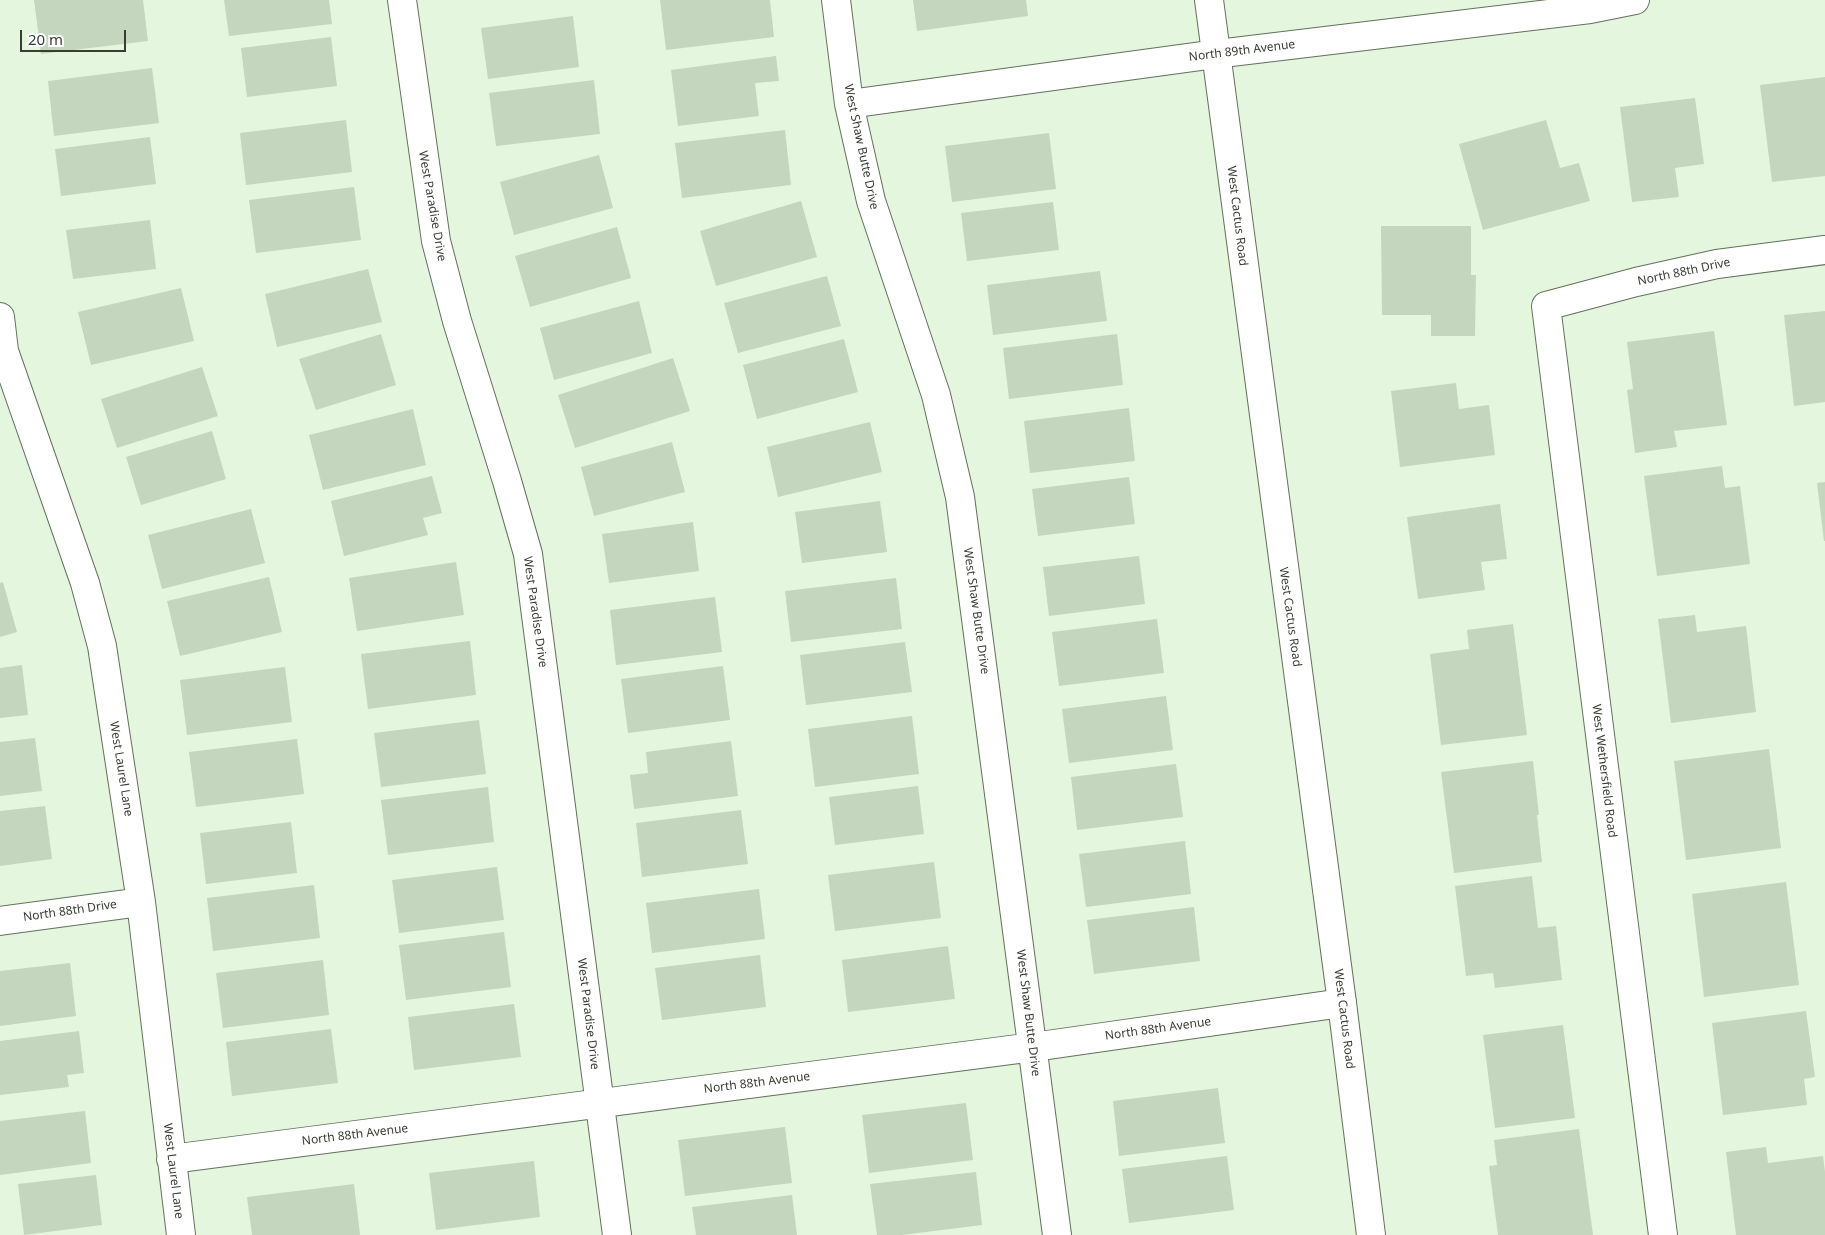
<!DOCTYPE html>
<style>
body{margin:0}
#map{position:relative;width:1825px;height:1235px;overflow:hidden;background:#e4f6de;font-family:"Noto Sans",sans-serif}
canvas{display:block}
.scale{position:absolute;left:20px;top:30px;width:106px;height:22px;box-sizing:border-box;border:2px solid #363d33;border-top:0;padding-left:6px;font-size:15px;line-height:18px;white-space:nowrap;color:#363d33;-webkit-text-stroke:4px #fff;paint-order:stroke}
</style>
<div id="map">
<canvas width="1825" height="1235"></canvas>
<div class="scale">20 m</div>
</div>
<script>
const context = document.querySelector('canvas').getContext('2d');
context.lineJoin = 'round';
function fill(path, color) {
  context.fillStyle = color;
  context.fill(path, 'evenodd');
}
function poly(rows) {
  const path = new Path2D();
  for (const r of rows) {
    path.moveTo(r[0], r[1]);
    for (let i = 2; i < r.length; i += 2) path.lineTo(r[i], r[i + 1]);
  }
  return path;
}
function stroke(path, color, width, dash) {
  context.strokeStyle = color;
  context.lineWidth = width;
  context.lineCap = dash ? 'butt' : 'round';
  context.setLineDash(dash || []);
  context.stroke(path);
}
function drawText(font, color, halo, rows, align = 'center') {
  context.font = font + ' "Noto Sans",sans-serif';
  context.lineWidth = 4.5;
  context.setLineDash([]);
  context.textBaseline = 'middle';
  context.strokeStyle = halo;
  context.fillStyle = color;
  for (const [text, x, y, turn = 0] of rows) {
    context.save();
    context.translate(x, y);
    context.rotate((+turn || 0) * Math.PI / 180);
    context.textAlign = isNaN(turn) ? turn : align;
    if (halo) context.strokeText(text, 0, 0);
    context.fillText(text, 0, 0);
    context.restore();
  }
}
fill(poly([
 [34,0,143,0,148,41,41,54],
 [224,0,329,0,332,24,229,36],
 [660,0,770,0,774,37,666,50],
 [913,0,1026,0,1028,16,917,31],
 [573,16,579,67,488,79,481,28],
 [331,37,337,86,247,97,241,48],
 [776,56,779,81,755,83,759,116,678,126,671,70],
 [152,68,159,123,54,136,48,81],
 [1825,77,1825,176,1772,182,1760,85],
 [594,80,600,134,496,146,489,93],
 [1695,98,1704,164,1675,168,1679,197,1632,202,1620,107],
 [346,120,352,172,246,185,240,133],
 [1546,120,1560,168,1579,163,1590,201,1483,230,1459,144],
 [785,130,791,185,682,198,675,143],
 [1049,133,1056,189,952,202,945,146],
 [150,137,156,184,61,196,55,149],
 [599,155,613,208,514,235,500,182],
 [354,187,361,240,256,253,249,200],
 [801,201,817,257,716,286,700,231],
 [1053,202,1059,250,967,261,961,213],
 [150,220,156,269,73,279,66,230],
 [1381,226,1471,226,1471,275,1476,275,1475,336,1431,336,1431,315,1382,315],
 [617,227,631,278,530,307,515,256],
 [368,269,382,322,277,347,265,294],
 [1100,271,1107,321,993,335,987,285],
 [827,276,841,326,738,353,724,303],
 [181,288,194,341,91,365,78,312],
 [639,301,652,353,554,380,540,328],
 [1825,311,1825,402,1794,406,1784,315],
 [1714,331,1727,425,1674,431,1677,447,1635,453,1627,390,1633,389,1627,342],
 [381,334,396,385,316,410,299,359],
 [1117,334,1123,385,1009,399,1003,348],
 [844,339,858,392,757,419,743,365],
 [673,358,690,411,575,448,558,395],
 [202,367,218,416,117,448,101,399],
 [1456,383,1459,409,1489,405,1495,455,1400,467,1391,391],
 [1129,408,1135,461,1030,473,1024,421],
 [413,409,426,465,323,490,309,435],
 [870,422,882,472,778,497,767,447],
 [212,431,226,479,141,505,126,457],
 [672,442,685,492,594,516,581,467],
 [1722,466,1725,488,1740,486,1750,564,1657,576,1644,476],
 [432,476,442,513,423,518,428,535,344,556,331,501],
 [1129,477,1135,524,1038,536,1032,489],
 [1825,482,1825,541,1824,541,1817,483],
 [880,501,887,552,802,563,795,512],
 [1500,504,1507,559,1481,562,1485,590,1418,599,1407,517],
 [251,509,265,563,162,589,148,535],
 [693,522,699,571,609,583,602,534],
 [1139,556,1145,604,1049,616,1043,567],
 [456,562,464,615,357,631,349,578],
 [269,577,282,632,180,656,167,601],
 [896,578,902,629,791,642,785,591],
 [3,582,17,632,0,637,0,583],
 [715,597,722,652,616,665,610,610],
 [1695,615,1697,632,1746,626,1756,712,1671,723,1658,619],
 [1157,619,1164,673,1059,686,1052,632],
 [1513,624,1527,735,1441,745,1430,654,1469,649,1467,630],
 [470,641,476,695,368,709,361,654],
 [905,642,912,692,806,705,800,655],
 [22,665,28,715,0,718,0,668],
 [723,666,730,720,628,733,621,679],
 [285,667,292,722,187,735,180,680],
 [1166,696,1173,750,1069,763,1062,709],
 [912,716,919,774,815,787,808,729],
 [479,720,486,774,381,787,374,733],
 [35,738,42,791,0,796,0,742],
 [297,739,304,794,196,807,189,752],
 [731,741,738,796,634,809,630,775,648,773,646,752],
 [1769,749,1781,848,1686,860,1674,761],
 [1533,761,1539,815,1537,815,1542,862,1454,873,1441,772],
 [1176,764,1183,817,1077,830,1071,777],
 [918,786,924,834,835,845,829,797],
 [488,787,494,842,388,855,381,800],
 [45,806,52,859,0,866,0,811],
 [741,810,748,864,642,877,636,823],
 [291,822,297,873,206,884,200,833],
 [1185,841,1191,894,1086,907,1079,854],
 [934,862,941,918,835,931,828,875],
 [497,867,504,920,399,933,392,880],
 [1532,876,1538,928,1556,926,1562,980,1495,988,1493,973,1466,976,1455,886],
 [1786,882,1799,985,1704,997,1692,894],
 [314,885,320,938,213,951,207,898],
 [759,889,765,939,652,953,646,903],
 [1194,907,1200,961,1094,974,1087,920],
 [504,932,511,987,406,1000,399,945],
 [948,946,955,999,848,1012,842,960],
 [760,955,766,1007,662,1020,655,968],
 [323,960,329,1015,223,1028,216,973],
 [70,963,76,1016,0,1026,0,971],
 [514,1004,521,1057,414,1070,408,1017],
 [1806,1011,1815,1077,1804,1079,1807,1105,1723,1115,1712,1023],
 [1563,1025,1575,1118,1495,1128,1483,1035],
 [331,1029,338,1083,232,1096,226,1042],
 [79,1031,84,1073,67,1075,69,1087,0,1095,0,1041],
 [1218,1088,1225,1143,1119,1156,1113,1101],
 [966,1103,973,1160,869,1173,862,1115],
 [85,1111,91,1163,0,1175,0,1121],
 [785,1127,792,1183,685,1196,678,1140],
 [1579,1129,1593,1235,1498,1235,1489,1166,1497,1165,1494,1140],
 [1766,1147,1768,1163,1823,1156,1825,1172,1825,1235,1736,1235,1726,1152],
 [1227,1156,1234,1210,1129,1223,1122,1169],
 [534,1161,540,1217,436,1230,429,1173],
 [976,1172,982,1225,902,1235,877,1235,870,1184],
 [96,1175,102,1225,24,1235,18,1184],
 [354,1184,360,1235,252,1235,247,1197],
 [792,1195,797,1235,696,1235,692,1207]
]), '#c5d6be');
const minor = poly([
 [402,0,436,241,457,321,507,481,528,554,617,1235],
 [836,0,849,104,871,201,936,395,960,497,1057,1235],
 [849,104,1216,54,1590,9,1635,0],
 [0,317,4,351,85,583,102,646,141,902,181,1235],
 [0,921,141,902],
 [171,1159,1033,1047,1342,1003],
 [1663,1235,1546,306,1636,282,1717,264,1825,250]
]);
const major = poly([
 [1209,0,1342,1003,1371,1235]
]);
stroke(minor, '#62715c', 30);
stroke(major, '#62715c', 30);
stroke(minor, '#fff', 28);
stroke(major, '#fff', 28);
drawText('12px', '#363d33', '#fff', [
 ["North 89th Avenue",1242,51,-7],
 ["West Shaw Butte Drive",861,147,78],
 ["West Paradise Drive",432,206,80],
 ["West Cactus Road",1237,216,83],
 ["North 88th Drive",1684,272,-12],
 ["West Shaw Butte Drive",976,611,82],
 ["West Paradise Drive",535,612,82],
 ["West Cactus Road",1290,617,82],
 ["West Laurel Lane",121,769,81],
 ["West Wethersfield Road",1604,771,83],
 ["North 88th Drive",70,911,-8],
 ["West Shaw Butte Drive",1028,1013,83],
 ["West Paradise Drive",588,1014,83],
 ["West Cactus Road",1344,1019,83],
 ["North 88th Avenue",1158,1029,-8],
 ["North 88th Avenue",757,1083,-7],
 ["North 88th Avenue",355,1135,-7],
 ["West Laurel Lane",173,1171,83]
]);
</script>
